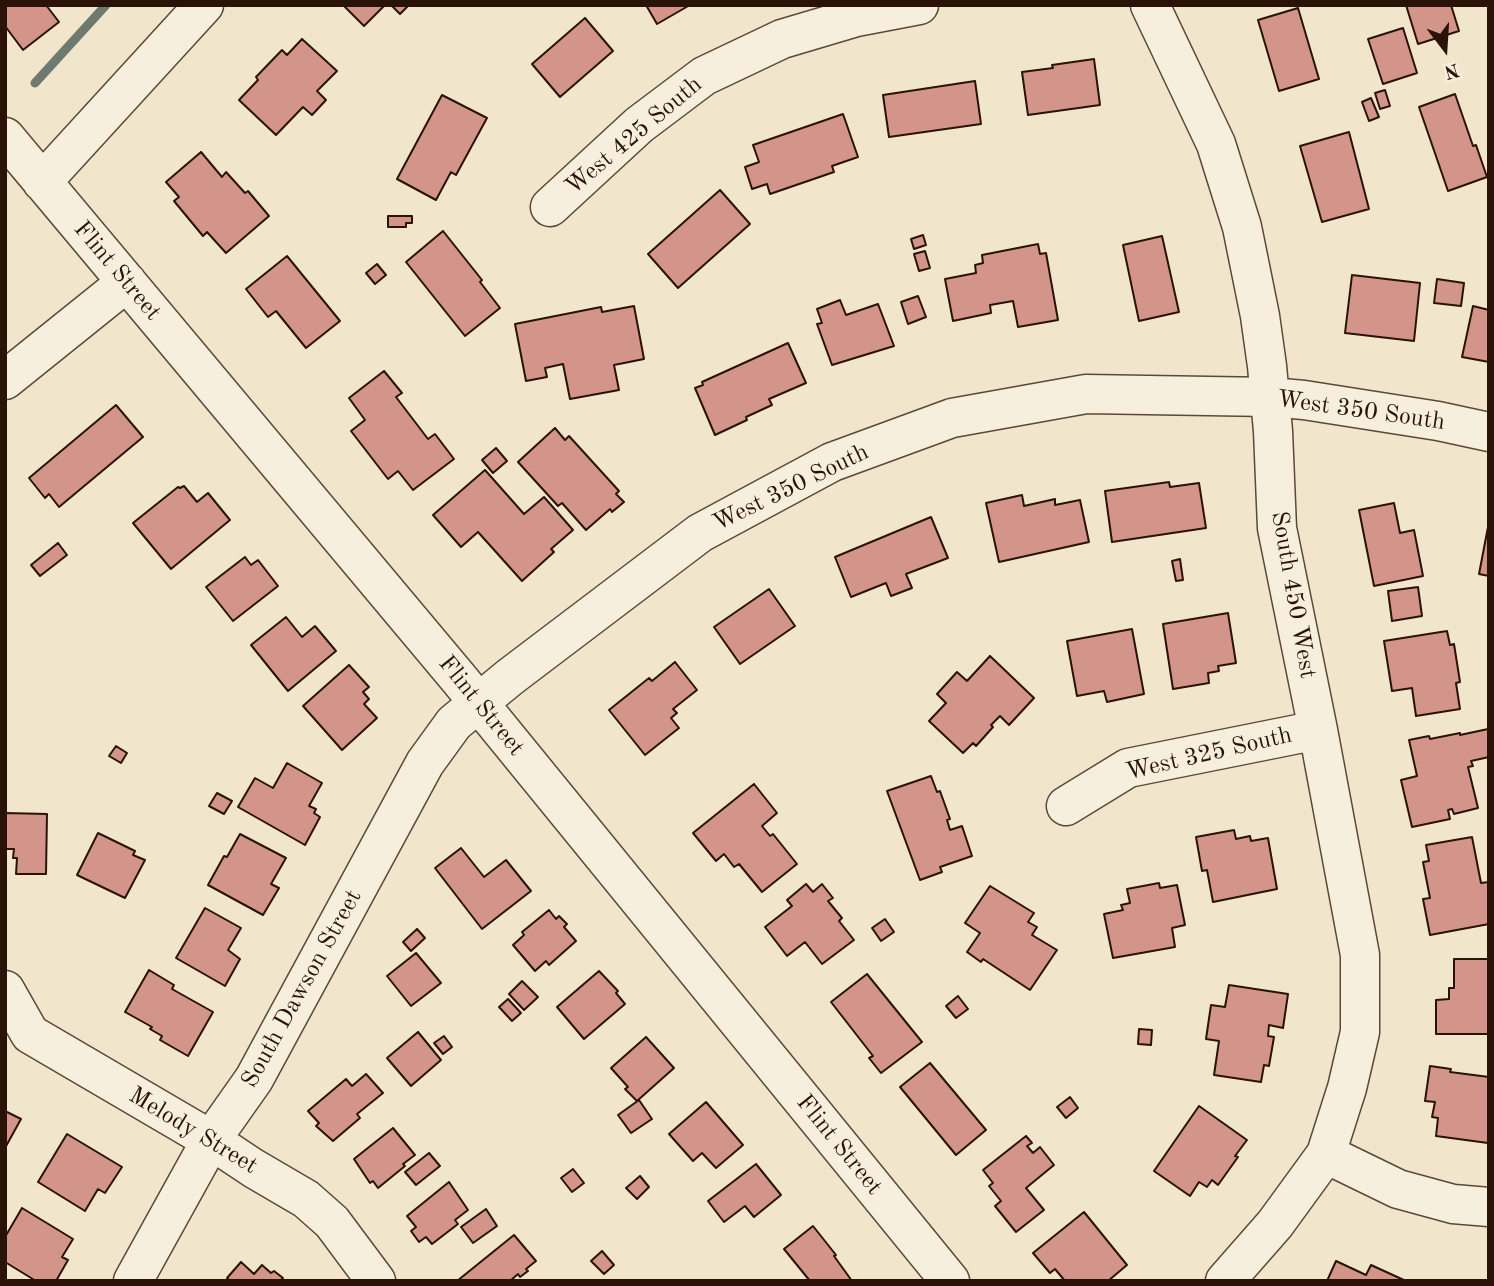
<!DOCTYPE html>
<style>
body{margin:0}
#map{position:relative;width:1494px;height:1286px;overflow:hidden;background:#f1e6cb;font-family:"Old Standard TT",serif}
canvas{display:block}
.frame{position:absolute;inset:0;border:7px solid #2a1208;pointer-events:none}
.north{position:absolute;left:1410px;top:14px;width:70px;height:70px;-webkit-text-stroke:5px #f6efdd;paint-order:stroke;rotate:163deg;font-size:19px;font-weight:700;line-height:28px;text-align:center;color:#2a1208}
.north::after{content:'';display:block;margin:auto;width:24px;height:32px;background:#2a1208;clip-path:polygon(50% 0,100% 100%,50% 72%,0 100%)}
</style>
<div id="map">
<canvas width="1494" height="1286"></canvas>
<div class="frame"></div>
<div class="north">N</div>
</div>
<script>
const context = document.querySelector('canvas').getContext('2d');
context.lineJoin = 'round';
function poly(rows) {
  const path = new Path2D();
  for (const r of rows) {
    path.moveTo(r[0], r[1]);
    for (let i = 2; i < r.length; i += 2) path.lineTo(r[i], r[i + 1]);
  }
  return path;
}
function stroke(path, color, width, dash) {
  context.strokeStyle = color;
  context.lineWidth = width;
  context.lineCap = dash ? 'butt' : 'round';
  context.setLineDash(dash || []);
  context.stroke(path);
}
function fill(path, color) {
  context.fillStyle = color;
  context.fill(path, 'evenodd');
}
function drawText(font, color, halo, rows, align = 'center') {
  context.font = font + ' "Old Standard TT",serif';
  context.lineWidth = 5;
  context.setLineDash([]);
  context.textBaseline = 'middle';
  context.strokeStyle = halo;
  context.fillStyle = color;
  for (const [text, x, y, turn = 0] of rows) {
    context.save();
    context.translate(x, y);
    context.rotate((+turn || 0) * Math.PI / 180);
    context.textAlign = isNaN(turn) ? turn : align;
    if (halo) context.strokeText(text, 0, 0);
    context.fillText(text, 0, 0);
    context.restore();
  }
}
stroke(poly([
 [35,83,106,5]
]), '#6e7a6f', 9);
const building = poly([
 [5,5,46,5,59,22,23,50,5,26,5,5],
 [343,5,385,5,364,26,343,5],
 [391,5,409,5,400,14,391,5],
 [646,5,690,5,657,24,646,5],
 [1406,5,1451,5,1459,31,1418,44,1406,5],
 [1298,8,1319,79,1279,91,1258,20,1298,8],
 [585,18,613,51,560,97,532,64,585,18],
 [1403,28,1417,73,1383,84,1368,39,1403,28],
 [302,39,337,71,317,91,326,100,312,115,303,107,276,135,239,100,258,80,256,77,282,50,287,55,302,39],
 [1094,59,1100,105,1028,115,1022,72,1053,68,1052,65,1094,59],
 [975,81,981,124,889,137,883,95,975,81],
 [1385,90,1390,106,1380,109,1375,93,1385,90],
 [1455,94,1473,146,1476,145,1487,177,1448,191,1419,107,1455,94],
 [442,95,487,118,456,175,451,172,436,200,397,179,442,95],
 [1371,98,1379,117,1369,121,1362,102,1371,98],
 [843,114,858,157,832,166,834,172,770,194,767,184,752,189,745,167,759,162,753,145,843,114],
 [1349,132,1369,209,1322,222,1300,146,1349,132],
 [201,152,222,177,226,172,245,193,248,191,269,216,226,253,207,232,203,236,174,201,179,197,166,182,201,152],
 [720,190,750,224,678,288,648,254,720,190],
 [388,216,412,216,412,223,406,223,406,227,388,227,388,216],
 [443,231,482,280,480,282,500,308,465,336,406,262,443,231],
 [923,235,926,245,914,249,911,239,923,235],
 [1162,236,1179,312,1139,321,1123,245,1162,236],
 [1038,244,1040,254,1046,253,1058,320,1018,327,1013,301,990,305,991,313,953,321,945,279,976,273,975,265,983,263,982,255,1038,244],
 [925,251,930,268,919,271,914,254,925,251],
 [287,256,340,321,306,348,276,311,268,317,246,289,287,256],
 [377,264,386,275,375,284,366,273,377,264],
 [1352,275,1420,283,1414,341,1345,333,1352,275],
 [1437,279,1464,283,1461,306,1434,303,1437,279],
 [918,296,926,317,908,324,901,302,918,296],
 [840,300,846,315,878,304,894,346,832,365,817,324,822,323,817,309,840,300],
 [634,306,644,359,614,365,619,390,570,399,563,364,545,368,547,377,526,381,515,324,601,307,602,312,634,306],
 [1473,306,1489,310,1489,362,1462,357,1473,306],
 [788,343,806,383,769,399,772,405,746,417,747,420,715,435,695,388,703,385,702,382,788,343],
 [384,371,402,393,396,397,428,439,435,434,454,459,413,490,398,471,388,479,351,431,365,420,349,398,384,371],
 [116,405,143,437,59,507,49,494,45,498,29,478,116,405],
 [555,428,565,440,569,436,619,491,616,494,624,502,612,512,610,509,586,530,562,503,558,506,518,462,555,428],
 [496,448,507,461,493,473,482,460,496,448],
 [485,470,524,514,544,497,573,530,551,549,554,552,522,581,478,532,461,547,433,515,485,470],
 [1169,482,1170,487,1199,483,1206,528,1112,542,1105,491,1169,482],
 [184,486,197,502,208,493,230,520,171,569,133,523,178,487,180,488,184,486],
 [1022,495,1024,506,1055,499,1055,505,1080,500,1089,542,999,562,986,503,1022,495],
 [1394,503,1400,533,1414,530,1423,576,1374,586,1359,510,1394,503],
 [931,517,948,558,906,574,912,588,891,596,886,583,851,597,835,557,931,517],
 [1488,527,1489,527,1489,576,1479,574,1488,527],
 [58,543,67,555,40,576,31,565,58,543],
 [245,557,251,565,258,560,278,586,233,621,206,587,245,557],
 [1180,559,1183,580,1176,581,1172,561,1180,559],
 [1418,587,1422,616,1392,621,1388,591,1418,587],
 [769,589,795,626,740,664,714,627,769,589],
 [1228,613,1236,663,1218,666,1219,671,1208,673,1209,683,1173,689,1163,624,1228,613],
 [286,617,302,637,315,626,336,651,288,691,251,645,286,617],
 [1132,629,1144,694,1107,702,1104,691,1077,696,1067,641,1132,629],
 [1447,631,1450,645,1454,644,1460,682,1456,683,1460,709,1416,716,1412,688,1392,691,1384,641,1447,631],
 [990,656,1034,698,1009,725,1000,716,991,725,993,727,976,746,973,743,963,753,929,721,946,703,937,694,957,672,967,681,990,656],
 [675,662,697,690,673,709,677,713,671,718,679,728,645,755,609,710,649,678,652,681,675,662],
 [349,665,369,687,363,692,369,699,364,704,377,718,342,750,303,706,349,665],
 [1488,729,1489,757,1471,761,1473,766,1468,767,1478,808,1454,814,1452,809,1448,810,1450,819,1412,827,1401,780,1417,776,1409,740,1429,736,1430,739,1460,733,1460,735,1488,729],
 [116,746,127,753,121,763,109,756,116,746],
 [287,763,322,783,309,806,316,809,314,813,320,817,305,845,238,807,255,778,273,788,287,763],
 [931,776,937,792,940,791,950,819,947,820,950,830,962,826,972,856,940,867,942,872,920,880,887,791,931,776],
 [754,784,777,813,762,826,770,836,773,834,797,864,762,892,739,864,734,867,724,854,716,861,693,833,754,784],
 [217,793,232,801,224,814,209,806,217,793],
 [5,813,47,814,46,874,16,874,17,858,13,858,14,849,5,849,5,813],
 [1234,830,1236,839,1250,836,1251,841,1268,838,1277,889,1213,902,1207,870,1202,871,1196,837,1234,830],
 [98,833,135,851,133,855,145,860,125,898,77,875,98,833],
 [240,834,286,858,271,884,279,888,263,915,208,885,224,856,227,857,240,834],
 [1472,837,1481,883,1489,882,1489,924,1430,935,1423,899,1430,898,1423,862,1429,861,1426,845,1472,837],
 [461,848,484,877,506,860,531,891,482,929,435,868,461,848],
 [1159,883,1160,888,1177,885,1185,925,1172,928,1175,947,1113,958,1104,914,1123,910,1121,905,1130,903,1127,889,1159,883],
 [806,884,813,892,822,884,833,898,828,901,842,918,839,921,854,940,822,964,805,942,787,956,765,927,792,906,787,900,806,884],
 [990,886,1034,913,1028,922,1037,927,1032,935,1057,950,1030,990,983,959,981,962,967,952,980,933,965,923,990,886],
 [205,908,241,928,228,950,240,959,225,986,176,958,205,908],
 [549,910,556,919,559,916,567,924,564,927,576,941,549,965,546,961,535,971,513,945,524,935,522,932,549,910],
 [885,919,894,932,881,941,872,928,885,919],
 [417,929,425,938,411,951,403,942,417,929],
 [416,953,441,983,411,1006,387,976,416,953],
 [1454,959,1489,959,1489,1034,1436,1034,1436,1000,1449,999,1449,988,1454,988,1454,959],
 [149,970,174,985,172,989,213,1012,188,1056,160,1040,162,1036,150,1029,152,1027,125,1012,149,970],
 [599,971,618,991,616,993,625,1004,584,1039,557,1007,599,971],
 [867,974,922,1042,881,1073,869,1058,873,1056,831,1002,867,974],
 [522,981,538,997,524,1010,509,994,522,981],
 [1229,985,1288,994,1283,1028,1269,1025,1268,1036,1274,1037,1269,1066,1264,1065,1261,1082,1214,1075,1219,1041,1206,1039,1211,1005,1225,1007,1229,985],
 [958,996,968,1009,956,1018,946,1006,958,996],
 [508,999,521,1013,512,1021,499,1007,508,999],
 [1139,1029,1152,1030,1151,1045,1138,1044,1139,1029],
 [418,1032,441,1060,411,1086,387,1058,418,1032],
 [444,1036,452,1047,443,1054,434,1043,444,1036],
 [646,1037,674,1068,637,1101,625,1089,628,1087,611,1068,646,1037],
 [930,1063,986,1130,956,1155,900,1087,930,1063],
 [1430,1066,1451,1069,1450,1072,1489,1077,1488,1143,1436,1136,1438,1118,1432,1117,1435,1102,1425,1101,1430,1066],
 [366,1074,383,1093,357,1114,360,1118,333,1141,316,1126,319,1123,308,1111,346,1079,352,1086,366,1074],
 [1070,1097,1078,1108,1066,1118,1057,1107,1070,1097],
 [639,1100,652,1119,631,1133,618,1115,639,1100],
 [706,1102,743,1145,716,1168,702,1153,693,1161,669,1134,706,1102],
 [1199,1106,1247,1140,1235,1156,1238,1157,1218,1185,1212,1180,1207,1187,1199,1182,1190,1196,1154,1171,1199,1106],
 [5,1111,21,1119,5,1148,5,1111],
 [393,1128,415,1155,403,1164,405,1166,378,1188,373,1181,370,1183,354,1159,393,1128],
 [67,1134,122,1167,105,1193,98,1189,85,1211,38,1182,67,1134],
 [1026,1136,1032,1143,1027,1146,1033,1153,1040,1147,1054,1165,1026,1188,1044,1210,1016,1232,995,1206,1001,1201,989,1186,993,1183,983,1170,1026,1136],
 [429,1153,440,1166,416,1185,405,1172,429,1153],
 [756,1164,781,1195,754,1217,745,1206,724,1222,708,1201,756,1164],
 [573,1169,584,1183,572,1192,561,1178,573,1169],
 [640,1176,649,1187,637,1199,626,1188,640,1176],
 [449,1182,468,1210,455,1220,458,1224,432,1244,426,1237,419,1242,411,1231,416,1227,407,1216,449,1182],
 [22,1208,73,1239,62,1257,68,1260,56,1281,36,1281,5,1262,5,1237,22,1208],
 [486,1209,497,1226,473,1243,461,1227,486,1209],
 [1084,1212,1127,1265,1108,1281,1065,1281,1055,1269,1050,1273,1033,1253,1084,1212],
 [813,1226,836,1255,834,1256,852,1281,810,1281,784,1249,813,1226],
 [514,1235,536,1261,526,1269,528,1271,520,1277,518,1274,510,1281,457,1281,514,1235],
 [602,1251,614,1265,604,1274,591,1261,602,1251],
 [1336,1261,1366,1275,1371,1265,1406,1281,1327,1281,1336,1261],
 [241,1262,254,1274,262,1265,271,1273,274,1271,283,1278,280,1281,230,1281,227,1278,241,1262]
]);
fill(building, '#d3958a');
stroke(building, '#2a1208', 2);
const minor = poly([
 [1150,5,1216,144,1242,227,1260,316,1267,366,1273,431,1277,528,1318,730,1360,955,1360,1032,1347,1088,1326,1154,1275,1224,1225,1281],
 [5,137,460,680,950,1281],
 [42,182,204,5],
 [550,207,639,125,704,76,782,39,856,17,919,5],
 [5,380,127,282],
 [1066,806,1128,768,1318,730],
 [5,990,30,1034,211,1140,253,1168,306,1199,332,1222,376,1281],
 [1326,1154,1398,1189,1453,1204,1489,1207],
 [133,1281,211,1140,254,1079,425,763,454,723,510,677,700,533,832,462,952,418,1086,394,1270,397,1304,400,1438,421,1489,432]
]);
stroke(minor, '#5c4739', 41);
stroke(minor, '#f6efdd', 38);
drawText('24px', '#2a1208', '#f6efdd', [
 ["West 425 South",634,136,-40],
 ["Flint Street",117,271,50],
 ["West 350 South",1361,411,8],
 ["West 350 South",791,488,-26],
 ["South 450 West",1293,595,80],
 ["Flint Street",481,706,51],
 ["West 325 South",1209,754,-13],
 ["South Dawson Street",302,989,-61],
 ["Melody Street",193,1131,31],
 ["Flint Street",839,1145,51]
]);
</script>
